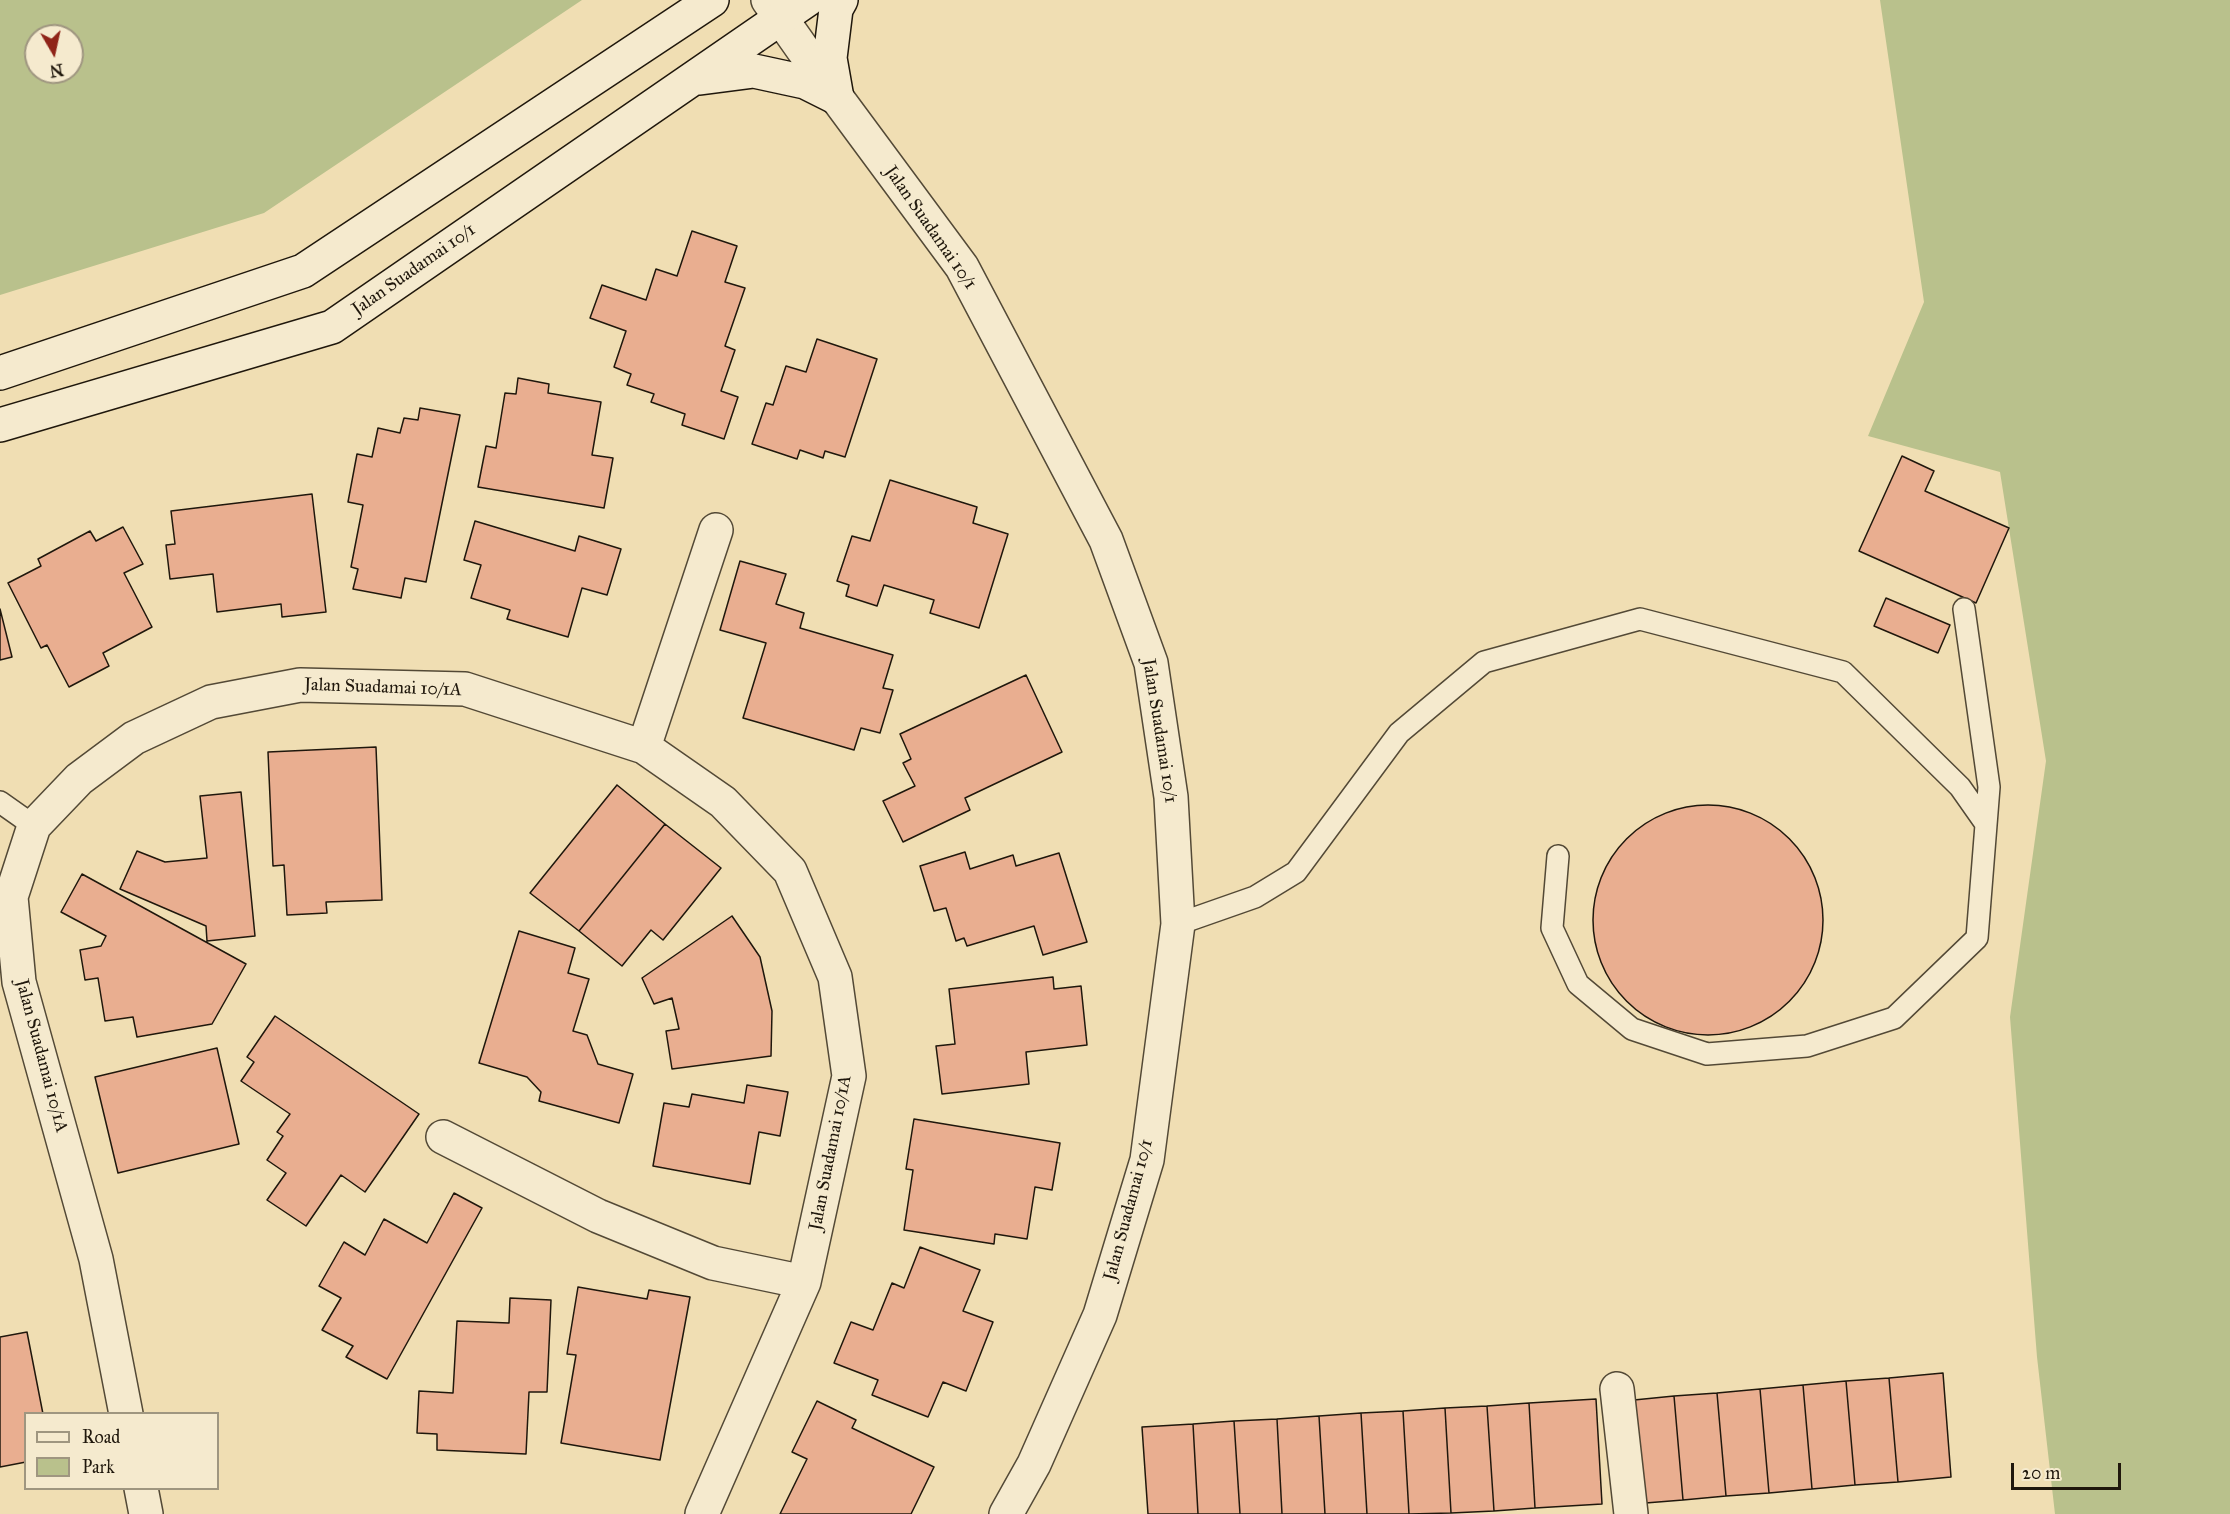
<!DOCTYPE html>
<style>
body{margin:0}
#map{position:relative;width:2230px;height:1514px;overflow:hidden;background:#f0deb3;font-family:"IM FELL Great Primer",serif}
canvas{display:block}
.legend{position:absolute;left:24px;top:1412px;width:195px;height:78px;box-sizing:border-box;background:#f5eace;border:2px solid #9f9680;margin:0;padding:8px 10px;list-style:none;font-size:18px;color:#1f170c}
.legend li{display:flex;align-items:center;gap:12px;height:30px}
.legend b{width:30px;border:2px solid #9f9680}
.north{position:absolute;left:24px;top:24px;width:60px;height:60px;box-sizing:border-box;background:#f5eace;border:2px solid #9f9680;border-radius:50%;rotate:171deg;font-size:16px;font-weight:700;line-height:24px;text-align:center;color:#1f170c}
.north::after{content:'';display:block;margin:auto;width:21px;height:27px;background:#8f2418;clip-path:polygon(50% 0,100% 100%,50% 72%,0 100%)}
.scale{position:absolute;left:2011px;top:1463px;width:110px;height:27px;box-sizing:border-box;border:3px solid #1f170c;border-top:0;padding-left:8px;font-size:18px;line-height:21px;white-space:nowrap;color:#1f170c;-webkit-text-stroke:4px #f5eace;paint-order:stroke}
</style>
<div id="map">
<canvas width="2230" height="1514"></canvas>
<ul class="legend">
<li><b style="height:8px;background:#f5eace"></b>Road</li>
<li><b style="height:16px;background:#b9c18c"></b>Park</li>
</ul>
<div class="north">N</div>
<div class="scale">20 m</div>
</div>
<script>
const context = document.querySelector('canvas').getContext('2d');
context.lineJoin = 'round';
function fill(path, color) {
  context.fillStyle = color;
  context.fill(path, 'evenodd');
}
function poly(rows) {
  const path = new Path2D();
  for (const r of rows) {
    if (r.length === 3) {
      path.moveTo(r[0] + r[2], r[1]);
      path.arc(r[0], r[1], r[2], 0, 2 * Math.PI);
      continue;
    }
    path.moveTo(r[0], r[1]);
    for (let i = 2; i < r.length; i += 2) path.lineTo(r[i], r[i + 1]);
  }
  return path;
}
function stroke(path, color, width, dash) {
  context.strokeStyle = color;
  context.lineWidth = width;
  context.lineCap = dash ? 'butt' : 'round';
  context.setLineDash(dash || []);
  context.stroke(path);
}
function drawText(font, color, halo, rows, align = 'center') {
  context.font = font + ' "IM FELL Great Primer",serif';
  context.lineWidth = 6;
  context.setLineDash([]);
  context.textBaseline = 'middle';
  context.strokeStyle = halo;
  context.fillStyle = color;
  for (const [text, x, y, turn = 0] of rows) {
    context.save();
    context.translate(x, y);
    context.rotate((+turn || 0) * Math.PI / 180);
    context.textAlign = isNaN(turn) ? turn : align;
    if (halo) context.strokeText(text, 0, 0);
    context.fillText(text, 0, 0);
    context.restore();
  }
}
fill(poly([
 [0,0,582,0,264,213,0,295],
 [36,36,72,36,72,72,36,72],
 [1880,0,2230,0,2230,1514,2055,1514,2037,1357,2010,1017,2046,761,2000,472,1868,436,1924,302]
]), '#b9c18c');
const building = poly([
 [692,231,737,246,725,282,745,288,725,346,735,350,721,391,738,397,724,439,682,425,685,414,651,402,654,394,627,385,631,374,614,367,626,331,590,318,602,285,646,300,656,269,677,276,692,231],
 [817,339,877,359,845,457,825,451,823,458,800,450,797,459,752,444,766,403,773,405,786,366,806,372,817,339],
 [518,378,549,384,548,393,601,402,592,455,613,458,604,508,478,487,486,446,496,448,505,393,516,394,518,378],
 [420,408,460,415,426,582,405,578,401,598,353,589,358,569,351,567,363,505,348,502,357,454,372,457,378,428,400,433,404,418,418,420,420,408],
 [1902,456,1934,471,1925,491,2009,528,1976,603,1859,551,1902,456],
 [890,480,977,507,973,523,1008,534,979,628,930,613,934,600,884,585,877,606,846,596,849,585,837,581,852,536,870,541,890,480],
 [312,494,326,612,282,617,281,604,217,612,213,574,170,579,166,545,175,544,171,511,312,494],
 [475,521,575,551,579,536,621,549,607,595,582,588,568,637,507,619,510,610,471,598,481,565,464,560,475,521],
 [123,527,143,564,124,573,152,627,103,653,109,666,69,687,47,645,41,648,8,583,41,566,38,559,90,531,96,541,123,527],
 [740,561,786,574,776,604,804,613,800,628,893,655,883,688,893,690,880,733,861,728,854,750,743,718,766,643,720,630,740,561],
 [1886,598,1950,625,1938,653,1874,626,1886,598],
 [0,609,12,657,0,660,0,609],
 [1026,675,1062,752,965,798,970,810,903,842,883,801,915,786,903,763,911,759,900,734,1026,675],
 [376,747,382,900,326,902,327,913,287,915,284,865,273,866,268,752,376,747],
 [617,785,665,824,579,931,530,893,617,785],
 [241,792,255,936,207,941,206,926,120,889,137,851,165,862,207,858,200,796,241,792],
 [1708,920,115],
 [665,824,721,868,663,940,651,930,622,966,579,931,665,824],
 [965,852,970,869,1013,855,1016,866,1059,853,1087,942,1043,955,1034,926,967,946,964,938,956,941,946,908,934,911,920,866,965,852],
 [82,874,246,964,212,1024,137,1037,133,1017,105,1021,98,978,85,980,80,950,101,946,106,936,61,912,82,874],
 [732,916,760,957,772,1011,771,1056,672,1069,666,1031,679,1029,672,998,654,1004,642,978,732,916],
 [519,931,575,948,568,973,589,979,573,1031,587,1035,598,1064,633,1074,619,1123,539,1101,541,1092,527,1077,479,1063,519,931],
 [1053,977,1054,989,1081,986,1087,1045,1026,1052,1029,1084,942,1094,936,1046,955,1044,949,989,1053,977],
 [275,1016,419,1114,365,1192,341,1175,306,1226,267,1200,286,1173,267,1160,283,1136,277,1132,290,1114,241,1081,254,1062,247,1057,275,1016],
 [217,1048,239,1144,118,1173,95,1077,217,1048],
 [747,1085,788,1092,780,1136,759,1132,750,1184,653,1166,664,1103,689,1107,692,1094,744,1103,747,1085],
 [914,1119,1060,1143,1052,1190,1035,1187,1027,1239,995,1234,994,1244,904,1230,913,1170,906,1169,914,1119],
 [454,1193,482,1208,387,1379,346,1357,353,1346,322,1330,341,1298,319,1286,344,1242,365,1255,384,1219,427,1243,454,1193],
 [920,1247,980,1270,963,1311,993,1322,966,1391,943,1382,928,1417,872,1395,878,1380,834,1363,851,1322,873,1330,892,1283,904,1288,920,1247],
 [578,1287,647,1299,649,1290,690,1297,660,1460,561,1443,576,1355,567,1354,578,1287],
 [510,1298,551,1300,547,1392,529,1392,526,1454,437,1450,437,1434,417,1433,419,1391,453,1393,457,1321,509,1323,510,1298],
 [27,1332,43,1414,26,1414,26,1462,0,1467,0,1337,27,1332],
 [1943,1373,1951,1477,1898,1482,1889,1378,1943,1373],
 [1889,1378,1898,1482,1855,1485,1846,1381,1889,1378],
 [1846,1381,1855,1485,1812,1489,1803,1385,1846,1381],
 [1803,1385,1812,1489,1769,1493,1760,1389,1803,1385],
 [1760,1389,1769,1493,1726,1496,1717,1393,1760,1389],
 [1717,1393,1726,1496,1683,1500,1674,1396,1717,1393],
 [1674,1396,1683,1500,1633,1504,1624,1401,1674,1396],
 [1596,1399,1602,1504,1535,1508,1529,1403,1596,1399],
 [817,1401,856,1420,852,1428,934,1467,911,1514,780,1514,807,1459,792,1452,817,1401],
 [1529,1403,1535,1508,1494,1511,1487,1406,1529,1403],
 [1487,1406,1494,1511,1451,1513,1445,1408,1487,1406],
 [1445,1408,1451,1513,1409,1514,1403,1411,1445,1408],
 [1403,1411,1409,1514,1367,1514,1361,1413,1403,1411],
 [1361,1413,1367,1514,1325,1514,1319,1416,1361,1413],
 [1319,1416,1325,1514,1282,1514,1277,1419,1319,1416],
 [1277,1419,1282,1514,1240,1514,1234,1421,1277,1419],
 [1234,1421,1240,1514,1198,1514,1193,1424,1234,1421],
 [1193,1424,1198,1514,1148,1514,1142,1427,1193,1424]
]);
fill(building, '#e9ae90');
stroke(building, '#1f170c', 1.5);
const lane = poly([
 [0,802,34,826],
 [1558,856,1552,928,1578,984,1632,1029,1707,1054,1807,1046,1894,1018,1977,938,1989,787,1964,609],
 [1178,924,1255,897,1296,872,1399,733,1484,662,1640,619,1843,672,1960,787,1986,824]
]);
const street = poly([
 [768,0,837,98,962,267,1106,540,1151,663,1171,797,1178,924,1147,1160,1100,1315,1034,1464,1006,1514],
 [644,747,716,530],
 [443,1137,598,1216,713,1263,804,1282],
 [1617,1389,1631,1514],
 [126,1414,96,1259,19,982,11,897,34,826,79,779,134,738,211,702,300,685,465,689,644,747,723,802,790,871,835,977,849,1076,804,1282,702,1514],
 [141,1488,146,1514]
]);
const secondary = poly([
 [700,78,754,71,805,82,837,98],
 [837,98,830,58,836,9,841,0],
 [0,373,303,271,712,0],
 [0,425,332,327,807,0]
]);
stroke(lane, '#534936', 24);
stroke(street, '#534936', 36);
stroke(secondary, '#1f170c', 36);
stroke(lane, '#f5eace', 21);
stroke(street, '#f5eace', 33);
stroke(secondary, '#f5eace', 33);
drawText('18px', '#1f170c', '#f5eace', [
 ["Jalan Suadamai 10/1",930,228,55],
 ["Jalan Suadamai 10/1",414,270,-35],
 ["Jalan Suadamai 10/1A",383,688,2],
 ["Jalan Suadamai 10/1",1159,731,81],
 ["Jalan Suadamai 10/1A",41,1056,75],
 ["Jalan Suadamai 10/1A",831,1153,-79],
 ["Jalan Suadamai 10/1",1129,1210,-75]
]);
</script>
